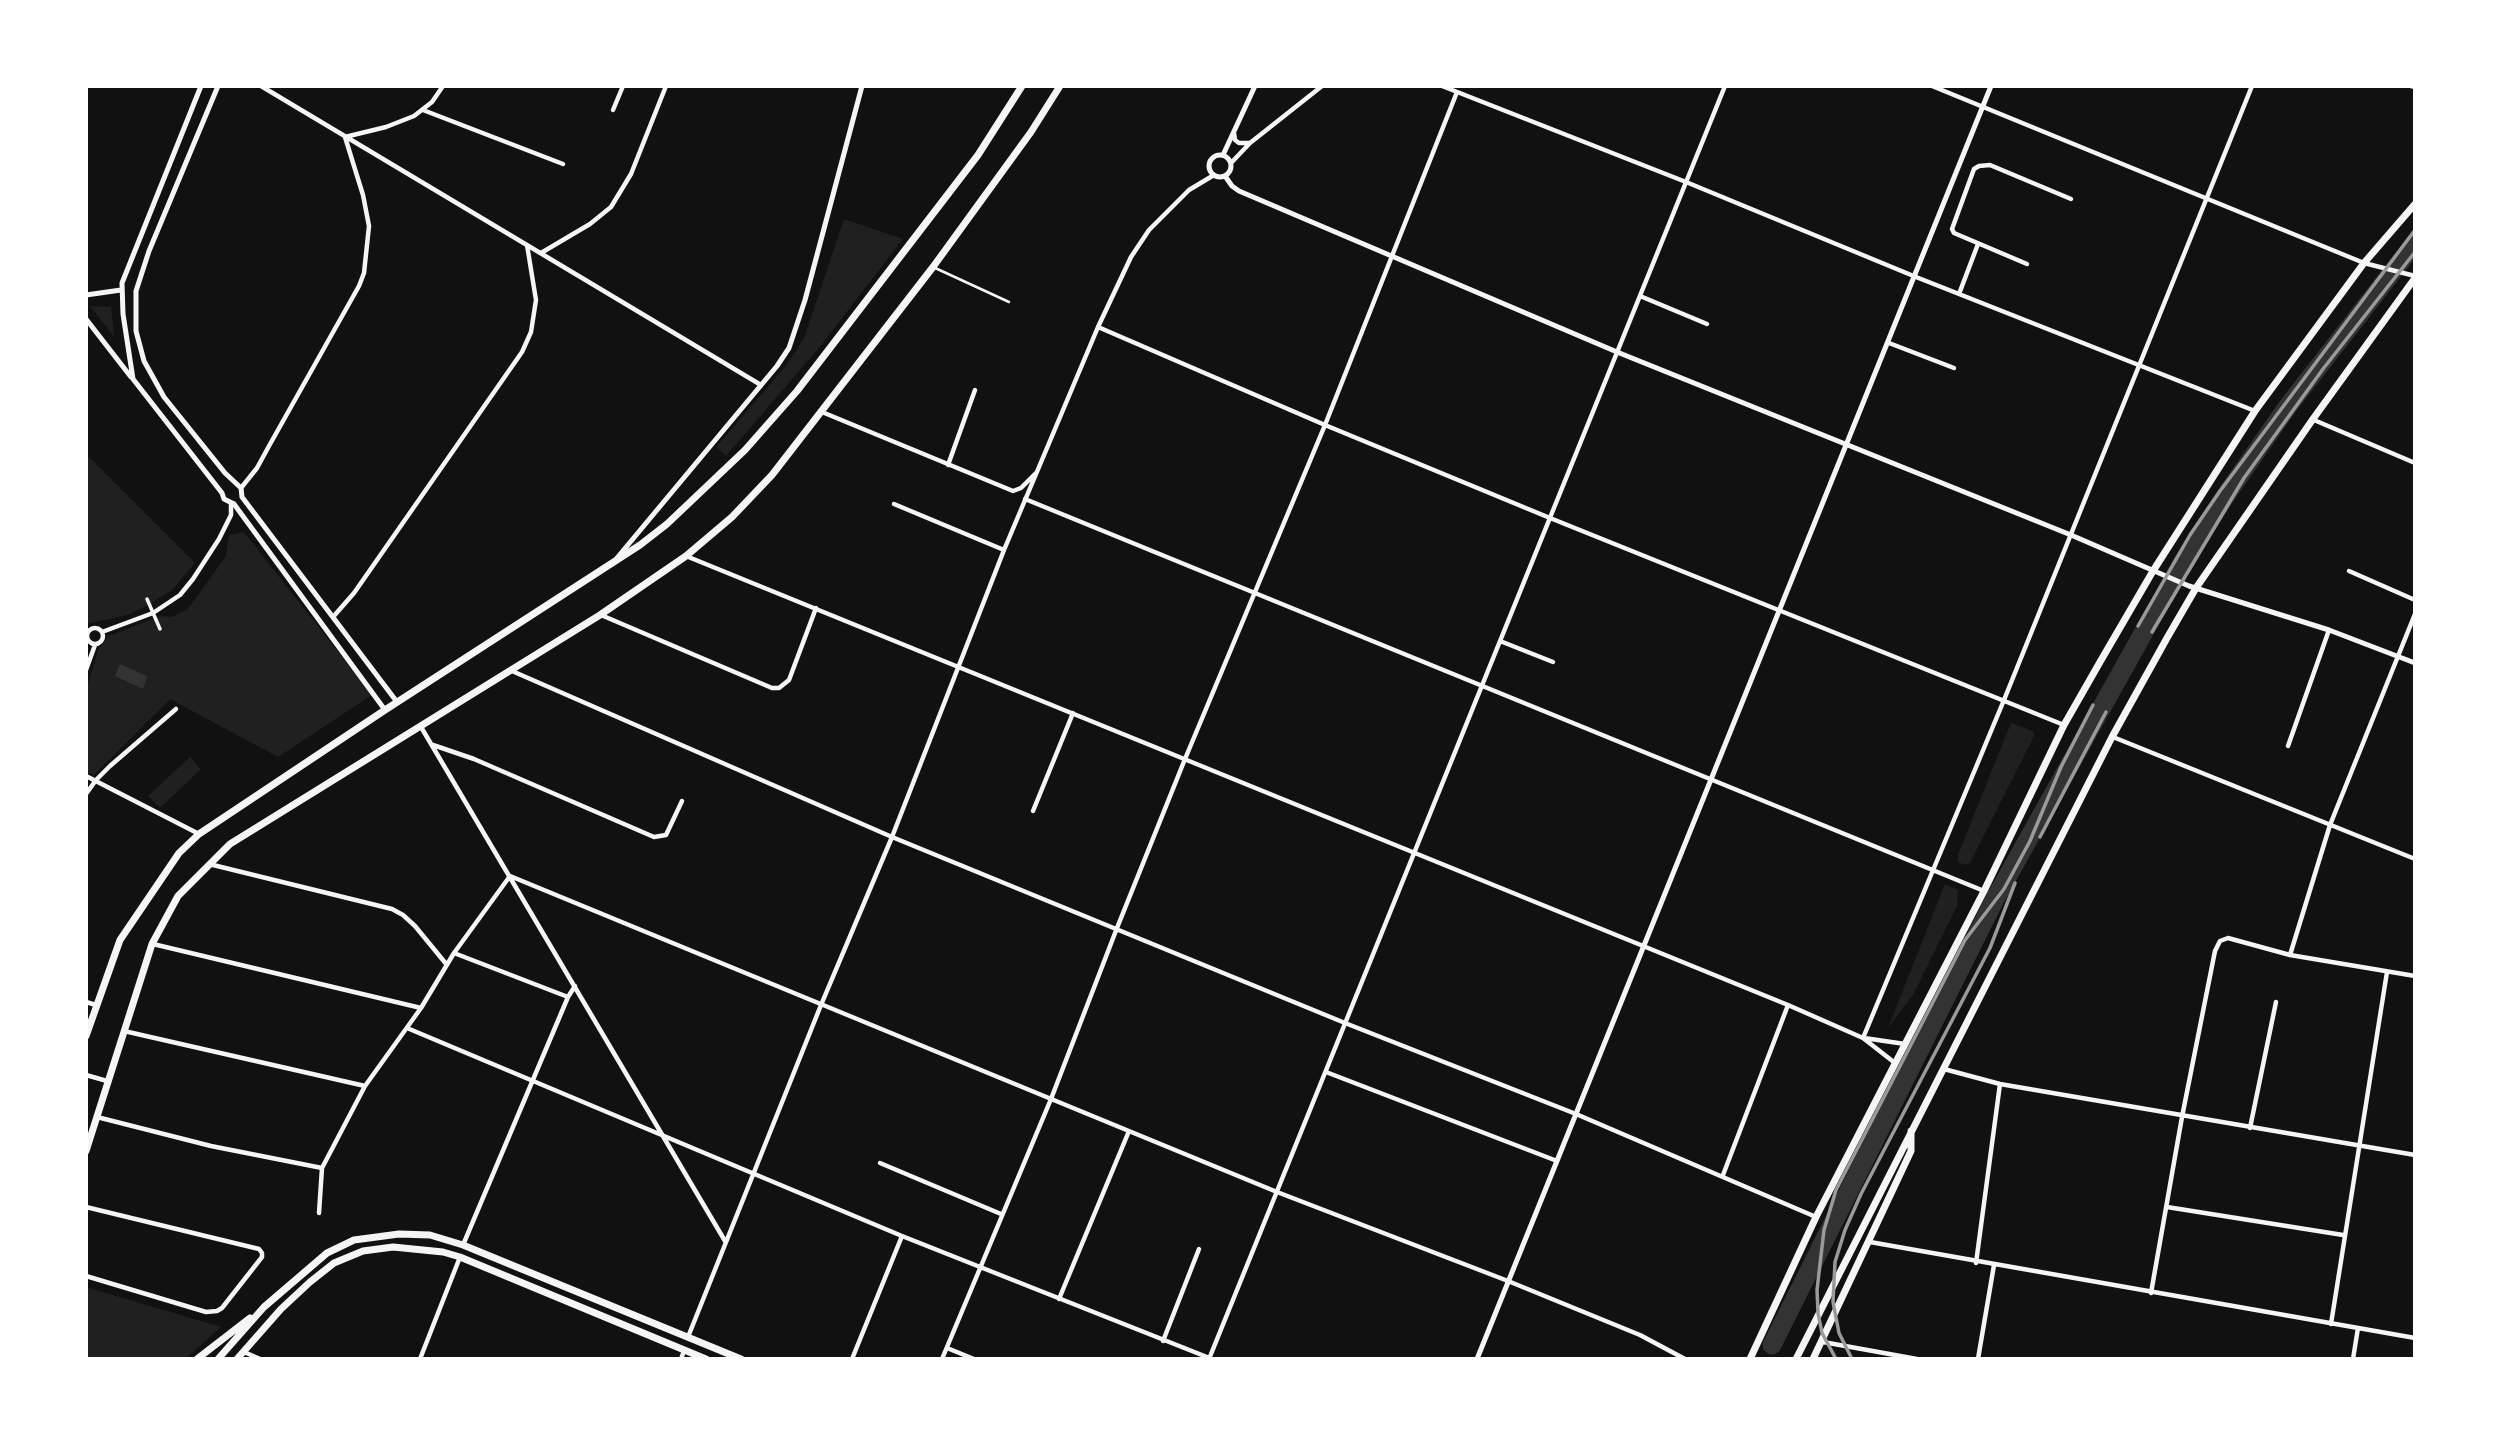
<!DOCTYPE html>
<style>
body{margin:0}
#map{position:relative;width:2501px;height:1445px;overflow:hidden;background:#111;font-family:"Asap Condensed",sans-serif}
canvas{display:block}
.frame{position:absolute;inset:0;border:88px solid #fff;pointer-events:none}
</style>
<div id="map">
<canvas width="2501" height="1445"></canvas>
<div class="frame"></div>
</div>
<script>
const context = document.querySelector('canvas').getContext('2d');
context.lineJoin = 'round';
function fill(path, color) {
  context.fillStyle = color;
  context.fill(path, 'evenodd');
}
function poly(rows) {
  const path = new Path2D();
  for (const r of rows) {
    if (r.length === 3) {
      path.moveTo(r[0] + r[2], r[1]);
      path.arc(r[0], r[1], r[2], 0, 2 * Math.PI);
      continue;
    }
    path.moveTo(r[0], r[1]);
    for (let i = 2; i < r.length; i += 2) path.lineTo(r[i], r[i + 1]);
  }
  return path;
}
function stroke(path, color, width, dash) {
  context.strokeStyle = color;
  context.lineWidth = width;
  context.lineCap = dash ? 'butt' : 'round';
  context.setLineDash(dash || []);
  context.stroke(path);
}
fill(poly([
 [844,219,903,239,818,349,726,456,716,447,785,367,804,338],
 [90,306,111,307,114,337],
 [86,454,195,563,172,590,146,606,127,615,86,624],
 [244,532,372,695,278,757,170,699,94,775,86,772,86,691,98,650,109,636,160,616,172,617,188,609,226,556,229,535],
 [2011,723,2033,731,2034,736,1970,863,1965,865,1958,862,1958,855],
 [190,757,201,769,160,808,148,796],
 [1945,884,1958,890,1957,906,1913,995,1888,1028],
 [86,1287,221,1327,185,1359,86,1359]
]), '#202020');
fill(poly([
 [120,664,147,676,143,689,115,676]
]), '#333');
stroke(poly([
 [1772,1345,1996,897,2184,560,2226,495,2288,406,2415,243]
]), '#333', 19);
stroke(poly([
 [933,267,1009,302]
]), '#f5f5f5', 2.5);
stroke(poly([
 [147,599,160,629]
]), '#f5f5f5', 3.5);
stroke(poly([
 [261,86,761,385],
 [1442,86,1686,182,1916,277,2255,411],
 [1932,86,2364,263,2415,276],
 [2411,86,2415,87],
 [423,110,563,164],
 [613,110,623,86],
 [1234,133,1235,140,1239,143,1249,143],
 [1231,163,1250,143,1322,86],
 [541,253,590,224,611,207,631,174,666,86],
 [2027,264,1954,233,1952,229,1974,169,1979,166,1990,165,2071,199],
 [1959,294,1978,244],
 [1640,296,1707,324],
 [1098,327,1325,425,1550,518,2064,725],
 [1889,343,1954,368],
 [822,412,1013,491,1021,488,1036,473],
 [2314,420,2415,463],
 [948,465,975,390],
 [241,488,257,468,269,446,359,286,364,273,369,226,363,195,345,137,386,127,414,116,432,102,443,86],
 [1025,499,1984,891],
 [894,504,1004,550],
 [686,556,1788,1005,1863,1038,1895,1063],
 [2349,571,2415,600],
 [601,615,772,688,779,688,789,680,816,608],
 [333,617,354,593,522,352,531,332,536,300,527,245],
 [95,636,8],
 [102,632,153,613,180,595,193,579,219,539,231,515,231,504],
 [1500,641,1553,662],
 [86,670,95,645],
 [512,671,892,837,1345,1023,1576,1114,1816,1217],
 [421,727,725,1241],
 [2113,737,2415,859],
 [433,745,474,759,654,837,666,835,682,801],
 [2288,746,2329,630],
 [86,776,199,834],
 [86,794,96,780,110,766,176,709],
 [1033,811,1073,713],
 [209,864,392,909,403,915,415,926,447,965],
 [153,944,421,1008],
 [454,953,568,997],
 [2290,955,2330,825,2415,614],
 [86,1002,96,1005],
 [407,1028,902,1236,1212,1359],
 [124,1031,365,1086],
 [1863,1038,2004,700,2252,86],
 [1864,1038,1905,1044],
 [1944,1069,2000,1084,2415,1155],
 [1326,1072,1557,1161],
 [86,1075,107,1081],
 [97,1117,211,1146,322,1168],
 [2250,1128,2276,1002],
 [880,1163,1001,1214],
 [1723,1175,1788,1005],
 [86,1207,259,1249,262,1253,262,1257,222,1308,217,1311,206,1312,86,1276],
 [2167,1207,2343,1235],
 [319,1213,322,1168,365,1086,421,1008,454,953,510,876,1277,1192,1508,1281,1640,1335,1685,1359],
 [1870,1242,2415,1338],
 [463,1245,568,997,575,986],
 [1976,1263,2000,1084],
 [2151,1293,2182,1117,2215,951,2220,941,2228,938,2290,955,2415,976],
 [1059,1299,1129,1131],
 [2331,1324,2387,972],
 [688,1337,821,1005,892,837,1004,550,1098,327,1131,257,1149,230,1189,190,1214,175],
 [1163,1341,1199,1249],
 [1823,1342,1917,1359],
 [947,1348,974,1359],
 [244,1352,260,1359],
 [420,1359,460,1257],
 [681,1359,684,1351],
 [852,1359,902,1236],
 [942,1359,1051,1099,1117,928,1185,759,1325,425,1457,92],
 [1209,1359,1725,86],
 [1978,1359,1994,1265],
 [2353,1359,2358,1328]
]), '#f5f5f5', 4.5);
stroke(poly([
 [201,86,122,283,123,314,133,379,222,493,224,499,234,504],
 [218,86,149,251,136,291,136,331,144,361,164,397,225,473,241,488,242,497,397,702],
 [1220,166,11],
 [1223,155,1255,86],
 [1225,176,1232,186,1239,191,1617,352,2071,535,2189,586,2329,630,2415,663],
 [86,295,121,290],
 [86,319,131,377],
 [234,504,385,710],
 [617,558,777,366,789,348,805,300,862,86],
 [1477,1359,1991,86]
]), '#f5f5f5', 5);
stroke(poly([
 [86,1036,120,940,179,853,199,834,385,710,640,545,667,524,745,450,797,391,978,155,1022,86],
 [86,1151,152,944,178,896,230,844,600,615,686,556,732,517,772,475,933,267,1031,132,1060,86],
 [1750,1359,1816,1217,1984,891,2064,725,2100,662,2153,571,2255,411,2364,263,2415,204],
 [1796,1359,2112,737,2167,638,2196,588,2313,419,2415,278],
 [1813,1359,1911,1151,1911,1131]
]), '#f5f5f5', 7);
stroke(poly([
 [197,1359,250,1318],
 [218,1359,264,1307,327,1253,354,1240,399,1234,430,1235,463,1245,741,1359],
 [237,1359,281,1309,310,1282,334,1263,363,1251,393,1247,443,1252,460,1257,706,1359]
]), '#f5f5f5', 7);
stroke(poly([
 [2138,626,2190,535,2220,491,2415,230],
 [2152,632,2244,478,2323,369,2415,252],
 [2040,837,2106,712],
 [1836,1359,1822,1333,1818,1313,1817,1290,1824,1230,1836,1190,1965,940,2004,889,2030,841,2061,767,2093,705],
 [1852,1359,1839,1333,1833,1302,1835,1262,1845,1230,1861,1194,1990,948,2015,883]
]), '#9a9a9a', 3.5);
</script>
